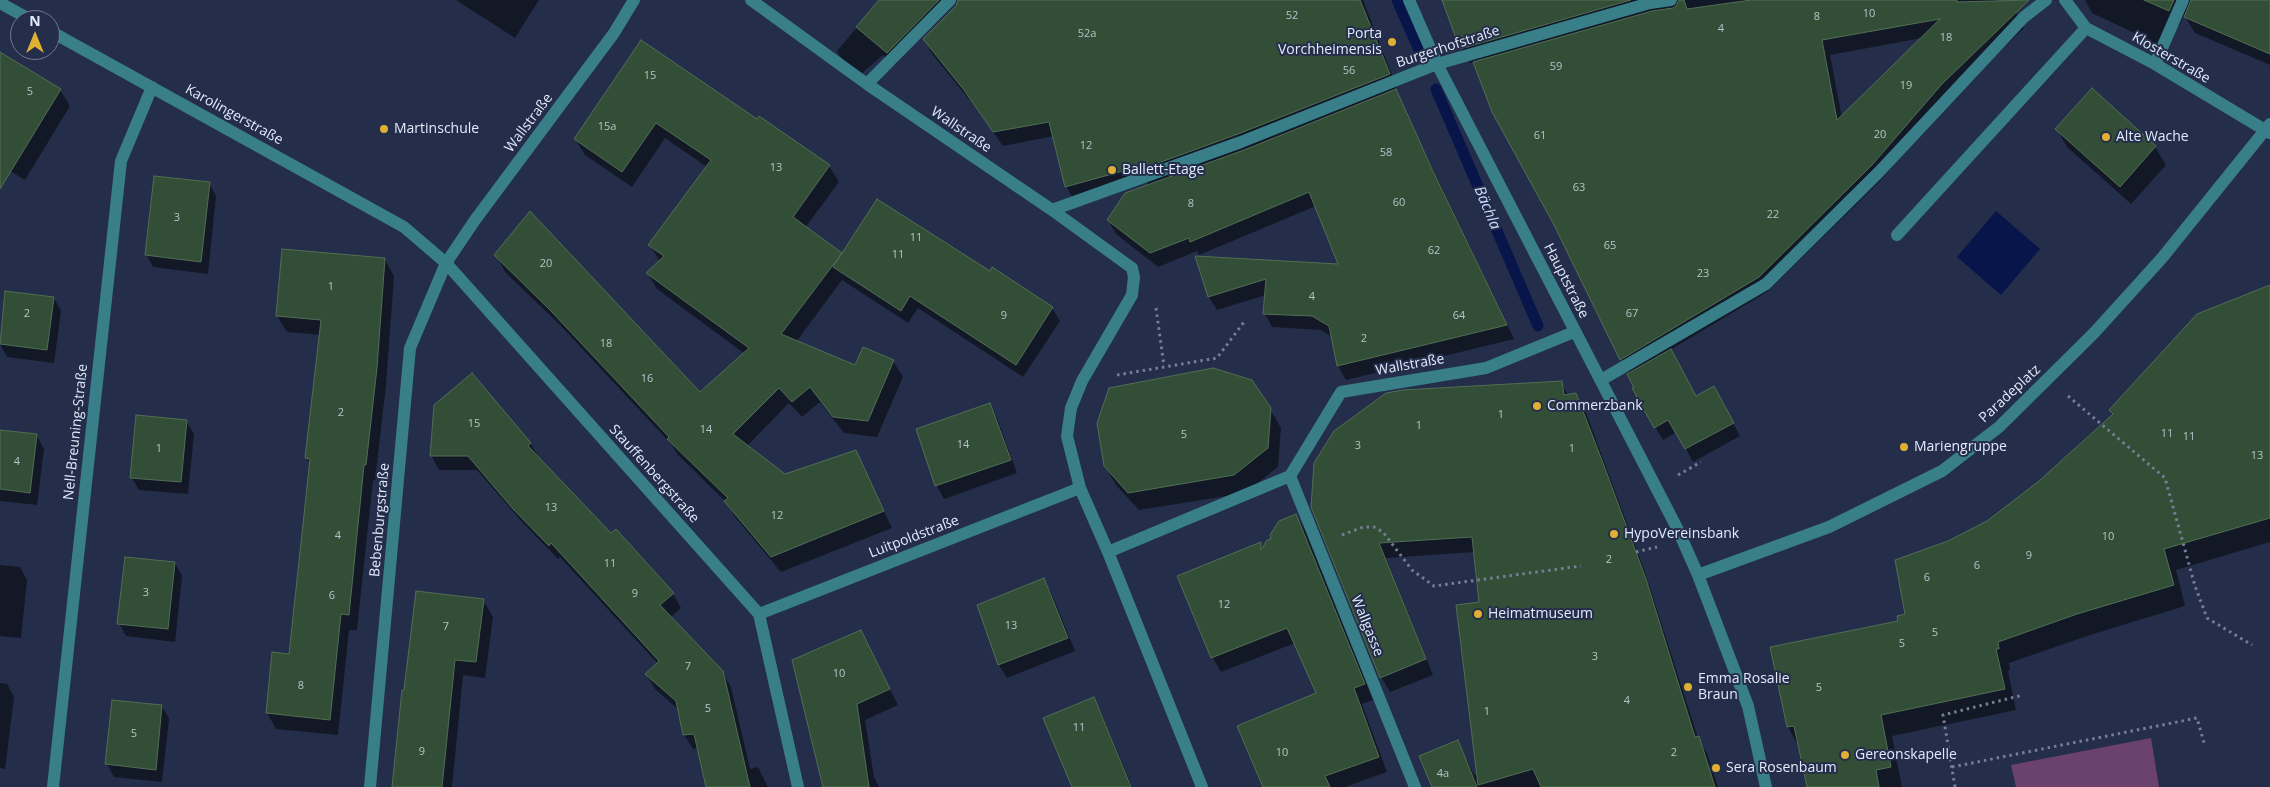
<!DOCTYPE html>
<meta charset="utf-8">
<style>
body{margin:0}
#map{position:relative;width:2270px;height:787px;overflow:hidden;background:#242e4a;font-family:"Open Sans",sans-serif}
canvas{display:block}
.north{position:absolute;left:10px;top:10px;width:50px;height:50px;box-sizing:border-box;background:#242e4a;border:1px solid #707991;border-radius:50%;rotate:0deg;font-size:14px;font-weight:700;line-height:20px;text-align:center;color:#e2eafc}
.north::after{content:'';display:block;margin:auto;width:18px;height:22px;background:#dfb034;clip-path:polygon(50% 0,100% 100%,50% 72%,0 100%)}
</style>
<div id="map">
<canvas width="2270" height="787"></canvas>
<div class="north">N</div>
</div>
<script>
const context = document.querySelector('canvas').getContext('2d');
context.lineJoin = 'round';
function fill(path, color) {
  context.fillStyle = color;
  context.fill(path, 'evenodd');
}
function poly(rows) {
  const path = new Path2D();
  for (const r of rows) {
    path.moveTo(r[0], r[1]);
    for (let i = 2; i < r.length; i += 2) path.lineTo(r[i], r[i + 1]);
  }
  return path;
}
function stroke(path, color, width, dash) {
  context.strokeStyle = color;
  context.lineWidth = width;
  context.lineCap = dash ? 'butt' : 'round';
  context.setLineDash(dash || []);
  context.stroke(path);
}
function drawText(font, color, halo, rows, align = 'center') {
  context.font = font + ' "Open Sans",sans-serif';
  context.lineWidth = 4;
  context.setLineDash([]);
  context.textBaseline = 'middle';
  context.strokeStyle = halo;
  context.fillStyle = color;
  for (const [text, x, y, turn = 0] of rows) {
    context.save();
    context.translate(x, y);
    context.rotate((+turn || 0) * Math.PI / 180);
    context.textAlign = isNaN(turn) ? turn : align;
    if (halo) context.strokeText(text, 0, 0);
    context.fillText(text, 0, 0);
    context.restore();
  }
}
fill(poly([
 [2151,738,2159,787,2016,787,2011,765]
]), '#6b426b');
fill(poly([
 [1996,211,2040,249,2001,295,1957,257]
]), '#08154a');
fill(poly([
 [456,0,539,0,515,38],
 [880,0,948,0,895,65,883,55,860,75,845,64,837,51],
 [958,0,1363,0,1397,88,1395,89,1514,339,1346,380,1338,366,1332,337,1321,330,1272,327,1265,314,1266,295,1217,310,1209,297,1196,257,1340,265,1316,206,1199,255,1197,251,1158,267,1116,234,1108,220,1149,185,1146,181,1074,200,1066,186,1054,136,1003,146,973,104,932,54,924,39,957,6],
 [1443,0,1997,0,2016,13,2024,28,1951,99,1880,181,1767,292,1670,350,1696,398,1714,388,1740,436,1693,462,1677,432,1663,440,1655,427,1474,62,1470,63,1461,48],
 [1922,38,1842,118,1830,55],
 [2085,0,2270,0,2270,65,2195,33,2184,15,2179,26,2168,22,2157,44,2092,13],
 [642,42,758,121,829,166,839,182,805,228,842,256,990,273,1052,308,1060,321,1023,377,918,308,908,323,842,280,796,342,856,367,893,361,903,377,877,437,844,433,820,402,802,417,789,403,747,446,785,476,855,452,892,528,781,572,735,517,726,502,678,455,671,444,562,327,505,272,496,255,700,394,745,354,657,289,647,273,660,262,650,245,707,167,665,138,632,187,585,155,575,139],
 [0,53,60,90,70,106,25,180,0,165],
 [2092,90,2155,147,2166,165,2131,204,2067,147,2057,129],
 [209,183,216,196,208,274,153,267,146,254],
 [283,250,385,260,394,276,386,385,375,481,373,480,357,630,349,630,338,735,276,729,267,713,290,655,310,465,307,458,321,335,287,332,277,316],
 [2270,286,2270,542,2176,570,2185,606,2090,635,2009,663,2010,670,2008,671,2016,710,1892,736,1902,787,1808,787,1800,749,1788,727,1907,615,1948,542,1988,522,2040,482,2113,416,2110,410],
 [6,292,54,298,61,311,54,363,7,357,0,344],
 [1561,383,1568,395,1576,395,1585,410,1644,569,1698,738,1707,753,1718,787,1433,787,1458,742,1474,775,1478,774,1480,603,1475,552,1386,558,1433,675,1390,692,1381,677,1313,507],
 [990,405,997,418,1017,473,944,499,937,486,917,430],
 [1270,409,1281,428,1278,467,1245,493,1139,510,1116,485,1105,466],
 [186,421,194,434,188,494,139,490,131,477],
 [0,431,37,436,44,449,37,505,0,501],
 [530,443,539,458,611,534,673,594,681,608,670,618,722,672,731,687,750,769,758,767,768,787,707,787,699,748,693,749,684,735,679,710,655,689,646,674,658,664,560,557,558,559,523,523,477,470,439,470,431,455],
 [1296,515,1305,530,1373,700,1362,704,1387,772,1345,787,1264,787,1318,693,1295,643,1221,672,1212,657,1261,544,1263,548],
 [175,563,182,576,175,642,126,636,119,623],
 [0,565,20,567,27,580,21,638,0,636],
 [1044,580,1051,592,1075,651,1007,678,999,665,978,605],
 [483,600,493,617,485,678,463,675,452,787,393,787],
 [861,632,898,705,865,720,874,777,879,787,826,787],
 [0,683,7,684,14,697,5,769,0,768],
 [1094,699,1101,712,1132,787,1072,787],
 [162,706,169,719,162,782,114,777,107,764]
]), '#0007');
stroke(poly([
 [1397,0,1420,52],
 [1436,89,1538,326]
]), '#08154a', 11);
const building = poly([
 [879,0,939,0,887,53,856,27,879,0],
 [958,0,1360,0,1390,74,1238,134,1139,170,1141,166,1065,187,1049,122,993,132,964,90,923,39,956,6,958,0],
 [1442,0,1631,0,1460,49,1442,0],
 [1679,0,1684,0,1687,9,1751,0,1957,0,1957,2,2029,0,1942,84,1872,165,1759,277,1620,360,1554,225,1492,112,1473,62,1652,11,1673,8,1676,6,1679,0],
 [1940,19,1837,120,1822,40,1940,19],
 [2144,0,2174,0,2169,11,2144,0],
 [2191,0,2270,0,2270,54,2184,17,2191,0],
 [641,40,757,119,759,116,830,165,793,217,842,253,781,334,855,365,863,347,894,360,868,421,833,417,810,387,792,402,779,388,733,434,785,474,856,450,884,511,771,557,724,501,728,498,667,439,669,437,551,311,494,255,530,211,700,392,749,348,646,273,664,256,648,245,711,160,656,123,622,172,574,139,641,40],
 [0,52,61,89,0,189,0,52],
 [2092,88,2156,146,2120,187,2055,129,2092,88],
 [1396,89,1432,169,1507,325,1337,366,1329,326,1312,316,1263,314,1266,279,1208,297,1195,256,1338,264,1309,192,1190,242,1189,238,1150,253,1107,220,1125,193,1244,150,1396,89],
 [154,176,210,182,201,262,145,255,154,176],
 [877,199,990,271,992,267,1053,307,1016,365,910,296,901,311,833,267,877,199],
 [282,249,385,258,377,368,366,465,364,465,349,615,341,614,330,720,266,713,272,652,289,654,310,459,305,458,321,320,276,316,282,249],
 [2270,285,2270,518,2164,549,2174,585,2077,614,1998,642,1999,649,1996,649,2005,689,1881,715,1891,767,1876,770,1879,787,1807,787,1794,726,1787,727,1770,647,1898,621,1897,616,1905,614,1895,560,1948,541,1987,521,2039,481,2113,414,2109,410,2197,314,2270,285],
 [5,291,54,297,47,350,0,344,5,291],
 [1671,349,1696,396,1714,386,1734,423,1685,449,1668,420,1654,428,1632,388,1634,388,1627,374,1671,349],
 [1213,368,1252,380,1271,408,1268,448,1234,475,1128,493,1104,466,1097,423,1109,388,1213,368],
 [472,373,531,443,528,446,611,533,616,529,674,593,660,605,723,671,750,787,706,787,694,734,683,735,676,701,645,674,659,661,551,543,549,546,513,509,468,456,430,456,434,405,472,373],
 [1562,381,1564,395,1576,393,1603,463,1646,579,1695,737,1699,736,1715,787,1541,787,1533,769,1478,785,1456,605,1479,602,1472,537,1379,543,1426,659,1380,678,1311,507,1314,463,1334,431,1386,393,1403,390,1562,381],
 [990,403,1011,460,935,486,916,429,990,403],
 [136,415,187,420,181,482,130,478,136,415],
 [0,430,37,434,30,493,0,489,0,430],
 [1296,514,1365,684,1354,688,1379,757,1325,776,1330,787,1263,787,1237,726,1316,693,1287,628,1211,658,1177,576,1261,542,1261,550,1267,540,1271,539,1270,535,1279,521,1296,514],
 [125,557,175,562,168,629,117,624,125,557],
 [1044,578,1068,638,998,665,977,605,1044,578],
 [416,591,484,599,476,662,455,660,442,787,392,787,402,690,404,690,416,591],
 [861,630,890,689,857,704,869,787,823,787,792,660,861,630],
 [1094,697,1131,787,1072,787,1043,718,1094,697],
 [112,700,162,705,156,770,105,764,112,700],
 [1458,740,1477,787,1432,787,1419,756,1458,740]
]);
fill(building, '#334e36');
stroke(building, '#526e54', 1);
stroke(poly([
 [1156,308,1164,366],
 [1117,375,1217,358,1244,322],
 [2068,396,2165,478,2195,586,2207,618,2252,645],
 [1678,475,1701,462],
 [1342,535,1363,527,1374,527,1383,532,1412,570,1434,586,1581,566],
 [1636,552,1657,547],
 [1952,767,2197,718,2204,743],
 [1955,787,1943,715,2023,695]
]), '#757e96', 3, [2.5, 4]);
stroke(poly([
 [751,0,867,84,1052,210,1132,268,1134,277,1132,295,1082,381,1071,408,1067,436,1080,488,1108,552,1202,787],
 [1409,0,1437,64,1678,530,1698,575,1748,706,1766,787],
 [2065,0,2086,28,2155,64,2270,133],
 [0,3,31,20],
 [50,31,404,227,446,263,759,614,798,787],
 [2155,64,2183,0],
 [867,84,950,0],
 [1052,210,1241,142,1437,64,1650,3,1671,0],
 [1897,235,2086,28],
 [1601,380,1766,284,1879,172,2024,17,2046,0],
 [1290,476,1341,392,1486,368,1574,332],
 [1290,476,1415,787],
 [1108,552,1290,476],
 [1698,575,1829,527,1942,471,1999,427,2094,333,2162,258,2270,124],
 [759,614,1080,488],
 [53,787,121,161,152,87],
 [370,787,410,348,446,263,475,220,614,33,634,0]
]), '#387f89', 12);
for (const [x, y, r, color] of [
 [1392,42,5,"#dfb034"],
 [384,129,5,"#dfb034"],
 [2106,137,5,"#dfb034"],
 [1112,170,5,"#dfb034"],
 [1537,406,5,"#dfb034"],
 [1904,447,5,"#dfb034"],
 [1614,534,5,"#dfb034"],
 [1478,614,5,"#dfb034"],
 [1688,687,5,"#dfb034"],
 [1845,755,5,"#dfb034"],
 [1716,768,5,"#dfb034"]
]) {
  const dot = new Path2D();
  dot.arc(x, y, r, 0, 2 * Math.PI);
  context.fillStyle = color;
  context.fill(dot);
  stroke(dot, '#242e4a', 2);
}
drawText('11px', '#b6c3ca', null, [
 ["10",1869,14],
 ["52",1292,16],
 ["8",1817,17],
 ["4",1721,29],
 ["52a",1087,34],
 ["18",1946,38],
 ["59",1556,67],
 ["56",1349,71],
 ["15",650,76],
 ["19",1906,86],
 ["5",30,92],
 ["15a",607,127],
 ["20",1880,135],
 ["61",1540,136],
 ["12",1086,146],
 ["58",1386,153],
 ["13",776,168],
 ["63",1579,188],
 ["60",1399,203],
 ["8",1191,204],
 ["22",1773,215],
 ["3",177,218],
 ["11",916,238],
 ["65",1610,246],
 ["62",1434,251],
 ["11",898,255],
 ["20",546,264],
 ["23",1703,274],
 ["1",331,287],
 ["4",1312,297],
 ["2",27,314],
 ["67",1632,314],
 ["9",1004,316],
 ["64",1459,316],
 ["2",1364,339],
 ["18",606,344],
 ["16",647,379],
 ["2",341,413],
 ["1",1501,415],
 ["15",474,424],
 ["1",1419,426],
 ["14",706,430],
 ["11",2167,434],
 ["5",1184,435],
 ["11",2189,437],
 ["14",963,445],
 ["3",1358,446],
 ["1",159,449],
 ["1",1572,449],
 ["13",2257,456],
 ["4",17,462],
 ["13",551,508],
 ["12",777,516],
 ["4",338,536],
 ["10",2108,537],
 ["9",2029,556],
 ["2",1609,560],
 ["11",610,564],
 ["6",1977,566],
 ["6",1927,578],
 ["3",146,593],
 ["9",635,594],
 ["6",332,596],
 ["12",1224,605],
 ["13",1011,626],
 ["7",446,627],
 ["5",1935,633],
 ["5",1902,644],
 ["3",1595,657],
 ["7",688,667],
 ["10",839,674],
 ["8",301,686],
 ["5",1819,688],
 ["4",1627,701],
 ["5",708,709],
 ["1",1487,712],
 ["11",1079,728],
 ["5",134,734],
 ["9",422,752],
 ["10",1282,753],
 ["2",1674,753],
 ["4a",1443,774]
]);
drawText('14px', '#e2eafc', '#242e4a', [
 ["Porta",1382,34,"right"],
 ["Vorchheimensis",1382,50,"right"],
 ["Martinschule",394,129],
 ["Alte Wache",2116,137],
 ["Ballett-Etage",1122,170],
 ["Commerzbank",1547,406],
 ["Mariengruppe",1914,447],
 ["HypoVereinsbank",1624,534],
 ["Heimatmuseum",1488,614],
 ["Emma Rosalie",1698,679],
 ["Braun",1698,695],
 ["Gereonskapelle",1855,755],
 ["Sera Rosenbaum",1726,768]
], 'left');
drawText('14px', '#e2eafc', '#242e4a', [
 ["Burgerhofstraße",1448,47,-18],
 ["Klosterstraße",2171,58,30],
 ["Karolingerstraße",234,115,29],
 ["Wallstraße",529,123,-53],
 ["Wallstraße",961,130,34],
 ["Hauptstraße",1566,281,63],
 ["Wallstraße",1410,365,-10],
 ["Paradeplatz",2010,394,-43],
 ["Nell-Breuning-Straße",76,432,-84],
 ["Stauffenbergstraße",654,474,48],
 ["Bebenburgstraße",380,520,-85],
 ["Luitpoldstraße",914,537,-21],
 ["Wallgasse",1367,626,68]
]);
drawText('italic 15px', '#cbdbff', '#242e4a', [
 ["Bächla",1487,208,67]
]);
</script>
